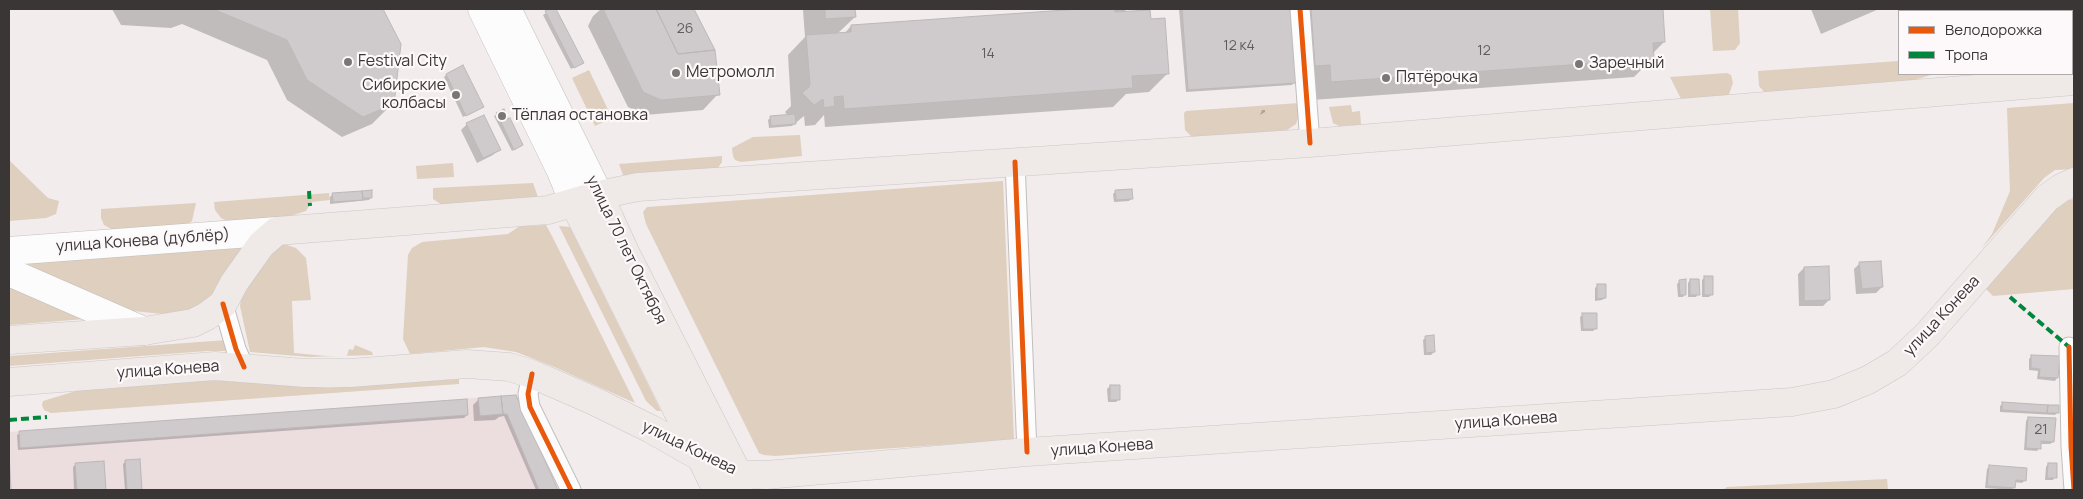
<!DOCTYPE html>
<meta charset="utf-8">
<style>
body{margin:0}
#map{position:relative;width:2083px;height:499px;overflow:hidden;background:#f2ecec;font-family:Manrope,sans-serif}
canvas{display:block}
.frame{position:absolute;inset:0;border:10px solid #3b3636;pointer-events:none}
.legend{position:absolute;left:1898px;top:10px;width:175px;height:65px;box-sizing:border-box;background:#fdf8f9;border:1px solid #afaaab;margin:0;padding:6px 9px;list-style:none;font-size:15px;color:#3b3636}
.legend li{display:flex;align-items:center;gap:10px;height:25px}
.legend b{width:25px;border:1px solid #afaaab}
</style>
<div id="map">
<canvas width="2083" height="499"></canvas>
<div class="frame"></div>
<ul class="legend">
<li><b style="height:6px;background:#e8590c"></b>Велодорожка</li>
<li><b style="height:6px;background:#00873e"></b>Тропа</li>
</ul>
</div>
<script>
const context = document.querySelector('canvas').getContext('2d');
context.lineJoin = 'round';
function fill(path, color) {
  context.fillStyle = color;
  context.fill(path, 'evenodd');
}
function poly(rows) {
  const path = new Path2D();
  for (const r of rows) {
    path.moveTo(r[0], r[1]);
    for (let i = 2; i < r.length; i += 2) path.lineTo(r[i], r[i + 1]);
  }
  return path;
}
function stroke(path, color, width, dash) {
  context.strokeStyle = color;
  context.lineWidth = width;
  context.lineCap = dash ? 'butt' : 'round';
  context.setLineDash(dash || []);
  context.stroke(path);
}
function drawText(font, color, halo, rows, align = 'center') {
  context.font = font + ' Manrope,sans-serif';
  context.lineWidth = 4.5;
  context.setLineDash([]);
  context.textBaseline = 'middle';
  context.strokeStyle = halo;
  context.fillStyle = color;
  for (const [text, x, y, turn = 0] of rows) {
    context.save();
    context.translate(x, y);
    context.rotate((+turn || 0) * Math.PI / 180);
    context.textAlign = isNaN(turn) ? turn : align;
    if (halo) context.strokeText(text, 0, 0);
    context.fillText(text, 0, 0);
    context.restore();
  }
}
fill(poly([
 [516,395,558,490,9,490,9,432]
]), '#ecdddf');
fill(poly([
 [1710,9,1738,9,1740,43,1735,50,1713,51],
 [1899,61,1899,74,1931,74,1931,75,1894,86,1767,95,1759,86,1758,71],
 [589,70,612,118,595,126,572,78],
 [1727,73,1731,75,1733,83,1728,97,1682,101,1670,77],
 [1299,103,1299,115,1296,124,1284,132,1193,138,1185,130,1184,113,1186,111],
 [2074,103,2074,169,2055,170,2044,178,1981,249,1992,234,2010,191,2007,108],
 [1351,105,1352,112,1360,111,1361,125,1339,126,1333,123,1329,107],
 [800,135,802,156,741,162,735,160,733,156,732,148,753,137],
 [722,156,722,162,717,169,624,178,619,164],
 [9,160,48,198,59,201,56,214,46,218,9,221],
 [453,163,454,177,417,179,416,166],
 [1003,181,1014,440,775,456,764,455,759,453,646,224,643,212,647,207],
 [533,183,539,200,445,207,433,199,433,188],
 [329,193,330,200,311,202,306,211,281,219,231,223,221,218,215,210,214,202],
 [2074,199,2074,289,1993,296,1985,288,2050,213,2066,201],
 [196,203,192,221,187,225,113,230,104,225,101,218,101,209],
 [546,225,552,236,635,403,552,366,516,352,484,347,410,354,403,339,408,255,412,248,422,242,508,234,520,226],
 [559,226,570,227,661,411,657,411,646,401],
 [277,245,287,245,296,248,306,258,311,300,292,301,294,353,326,356,347,356,349,349,353,350,355,345,372,352,373,355,309,357,250,352,240,306,242,294],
 [242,246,240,255,218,293,196,312,163,314,124,310,9,264],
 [9,281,85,319,9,325],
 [227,340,229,351,207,351,9,366,9,356],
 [459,379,459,384,51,413,44,410,42,405,43,401,79,390,210,380,329,388],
 [1887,479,1888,490,1723,490,1727,487]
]), '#decfbf');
fill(poly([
 [112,9,382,9,400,44,393,103,372,124,342,137,287,100,267,60,182,24,171,28,121,25],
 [552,9,555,9,582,63,571,69,543,15],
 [601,9,693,9,714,51,718,94,703,110,645,115,628,107,588,26,593,16],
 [797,9,854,9,855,17,837,34,844,34,851,26,1094,9,1127,9,1123,13,1168,73,1149,92,1126,94,1113,107,825,127,824,115,815,125,805,126,804,116,792,126,769,128,768,120,771,117,788,116,785,112,791,106,788,55,805,37,803,10,798,10],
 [1179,9,1289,9,1294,82,1292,85,1186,92],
 [1310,9,1661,9,1664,42,1653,53,1653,58,1634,77,1312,100,1293,26],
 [1811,9,1879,9,1821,34],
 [446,75,483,107,463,117,444,77],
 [1262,110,1265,110,1265,112,1260,115],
 [503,111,522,145,512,151,494,116],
 [467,124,499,149,493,155,477,163,461,130],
 [371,191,371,197,369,200,330,204,330,197,333,194],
 [1116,191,1132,198,1129,201,1114,202,1113,194],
 [1860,263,1882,287,1876,293,1856,294,1854,269],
 [1804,268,1829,300,1823,306,1799,306,1798,274],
 [1704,278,1712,294,1709,297,1702,297,1702,280],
 [1690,280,1698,294,1696,297,1688,297,1688,283],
 [1680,281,1685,294,1683,297,1678,297,1677,284],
 [1598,285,1605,298,1602,300,1595,301,1595,288],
 [1583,314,1596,328,1593,331,1581,331,1580,317],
 [1426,337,1434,352,1431,355,1424,355,1423,340],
 [2032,356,2057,378,2055,381,2037,379,2038,371,2029,370,2029,359],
 [1110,386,1119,399,1116,402,1108,402,1107,389],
 [515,397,556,490,536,490,504,416,499,417,495,420,474,421,473,405,479,399],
 [2003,403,2057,413,2055,415,2000,412,2000,406],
 [467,415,464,418,18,450,17,435,20,433],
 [2028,418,2053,442,2050,444,2040,444,2039,448,2037,451,2024,450,2026,421],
 [139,460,141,490,125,490,123,464,126,461],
 [103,463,105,490,74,490,73,467,75,465],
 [2048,464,2055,477,2053,480,2045,480,2046,467],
 [1989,467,2025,480,2022,483,2014,482,2014,487,2011,490,1985,488,1987,469]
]), '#0003');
const building = poly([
 [213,9,383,9,401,44,394,104,363,117,307,80,287,40,213,9],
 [549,9,556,9,584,63,574,68,545,11,549,9],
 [603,9,656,9,678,54,715,50,720,95,661,100,643,92,603,9],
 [656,9,694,9,715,50,678,54,656,9],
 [825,9,855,9,856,17,825,19,825,9],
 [1080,9,1115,9,1115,12,1150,10,1151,19,1165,18,1169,74,1132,76,1133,88,844,109,843,96,834,97,835,106,824,108,823,99,814,105,802,93,809,87,810,84,806,35,851,32,851,25,1080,9],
 [1182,9,1290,9,1296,83,1188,90,1182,9],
 [1311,9,1663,9,1665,42,1653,43,1654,59,1331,82,1330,65,1315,66,1311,9],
 [463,65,484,107,466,116,446,74,463,65],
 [504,109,508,118,501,122,496,113,504,109],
 [795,114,796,124,771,126,770,116,795,114],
 [484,115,501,150,483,158,466,123,484,115],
 [510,118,523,145,514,150,501,122,510,118],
 [1132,189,1133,199,1116,200,1115,190,1132,189],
 [372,190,372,198,363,198,362,191,372,190],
 [362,191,363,200,333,202,332,193,362,191],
 [1881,261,1883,287,1862,289,1859,262,1881,261],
 [1829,266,1830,300,1804,301,1804,267,1829,266],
 [1704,276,1713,276,1713,295,1704,295,1704,276],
 [1686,279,1686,295,1680,295,1679,280,1686,279],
 [1690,279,1699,279,1700,295,1690,295,1690,279],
 [1597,284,1606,284,1606,298,1597,299,1597,284],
 [1582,313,1597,313,1597,329,1583,329,1582,313],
 [1434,335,1435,352,1426,353,1425,336,1434,335],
 [2031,355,2060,356,2058,378,2039,377,2040,369,2031,368,2031,355],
 [1110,385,1120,385,1120,400,1110,400,1110,385],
 [516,395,558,490,539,490,507,414,503,414,501,396,516,395],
 [501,396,503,414,480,416,478,398,501,396],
 [467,399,468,415,20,448,19,431,467,399],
 [2002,402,2048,405,2047,413,2002,410,2002,402],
 [2048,405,2059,405,2059,413,2047,413,2048,405],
 [2028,417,2056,418,2054,442,2041,441,2041,449,2026,448,2028,417],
 [9,451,11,490,9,490,9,451],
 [140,459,142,490,127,490,125,460,140,459],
 [104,461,106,490,77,490,75,463,104,461],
 [2048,463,2057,463,2057,478,2047,478,2048,463],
 [1989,465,2027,468,2026,481,2016,480,2015,488,1987,486,1989,465]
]);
fill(building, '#cfcbcc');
stroke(building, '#bcb8b9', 1);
const street = poly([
 [1300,9,1310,143],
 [1015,162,1027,452],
 [223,304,236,349,244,367],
 [2069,347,2071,446,2074,490],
 [532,374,528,394,530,407,571,490]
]);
const secondary = poly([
 [482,9,561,171,574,203],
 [507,9,599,195],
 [9,251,277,231],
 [9,272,144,331]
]);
const primary = poly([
 [599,195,625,252,741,480],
 [574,203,717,490],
 [9,340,144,331,193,323,207,316,223,304,234,283,261,245,277,231,548,210,599,195,638,187,1310,143,2074,81],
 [9,382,215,366,305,373,350,373,467,364,509,367,532,374,594,401,651,429,700,457,737,474,766,475,1027,452,1792,402,1834,394,1868,380,1897,363,1927,335,2047,198,2061,188,2074,182]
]);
stroke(street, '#c3bebe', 21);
stroke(secondary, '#c3bebe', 29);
stroke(primary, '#cbc8c8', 29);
stroke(street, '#fdfcfc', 19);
stroke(secondary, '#fdfcfc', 28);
stroke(primary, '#efe9e7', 28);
stroke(poly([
 [309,191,310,206],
 [2010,297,2069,347],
 [9,420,47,417]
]), '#00873e', 4, [8, 4]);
stroke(poly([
 [1300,9,1310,143],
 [1015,162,1027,452],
 [223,304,236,349,244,367],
 [2069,347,2071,446,2074,490],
 [532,374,528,394,530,407,571,490]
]), '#e8590c', 5);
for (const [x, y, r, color] of [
 [348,62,5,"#7b7676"],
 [1579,64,5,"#7b7676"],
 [676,73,5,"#7b7676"],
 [1386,78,5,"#7b7676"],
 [456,95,5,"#7b7676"],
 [502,116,5,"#7b7676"]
]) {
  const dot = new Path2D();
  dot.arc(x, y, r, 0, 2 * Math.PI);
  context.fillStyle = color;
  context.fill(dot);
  stroke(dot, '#fdf8f9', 2);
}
drawText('14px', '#605b5c', null, [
 ["26",685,29],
 ["12 к4",1239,46],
 ["12",1484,51],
 ["14",988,54],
 ["21",2041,430]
]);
drawText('16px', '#3b3636', '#fdf8f9', [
 ["Festival City",358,62],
 ["Заречный",1589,64],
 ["Метромолл",686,73],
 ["Пятёрочка",1396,78],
 ["Сибирские",446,86,"right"],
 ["колбасы",446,104,"right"],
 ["Тёплая остановка",512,116]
], 'left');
drawText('16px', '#3b3636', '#fdf8f9', [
 ["улица Конева (дублёр)",143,241,-4],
 ["улица 70 лет Октября",626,250,64],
 ["улица Конева",1942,316,-47],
 ["улица Конева",168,370,-4],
 ["улица Конева",1506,421,-4],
 ["улица Конева",689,448,26],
 ["улица Конева",1102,448,-4]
]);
</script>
